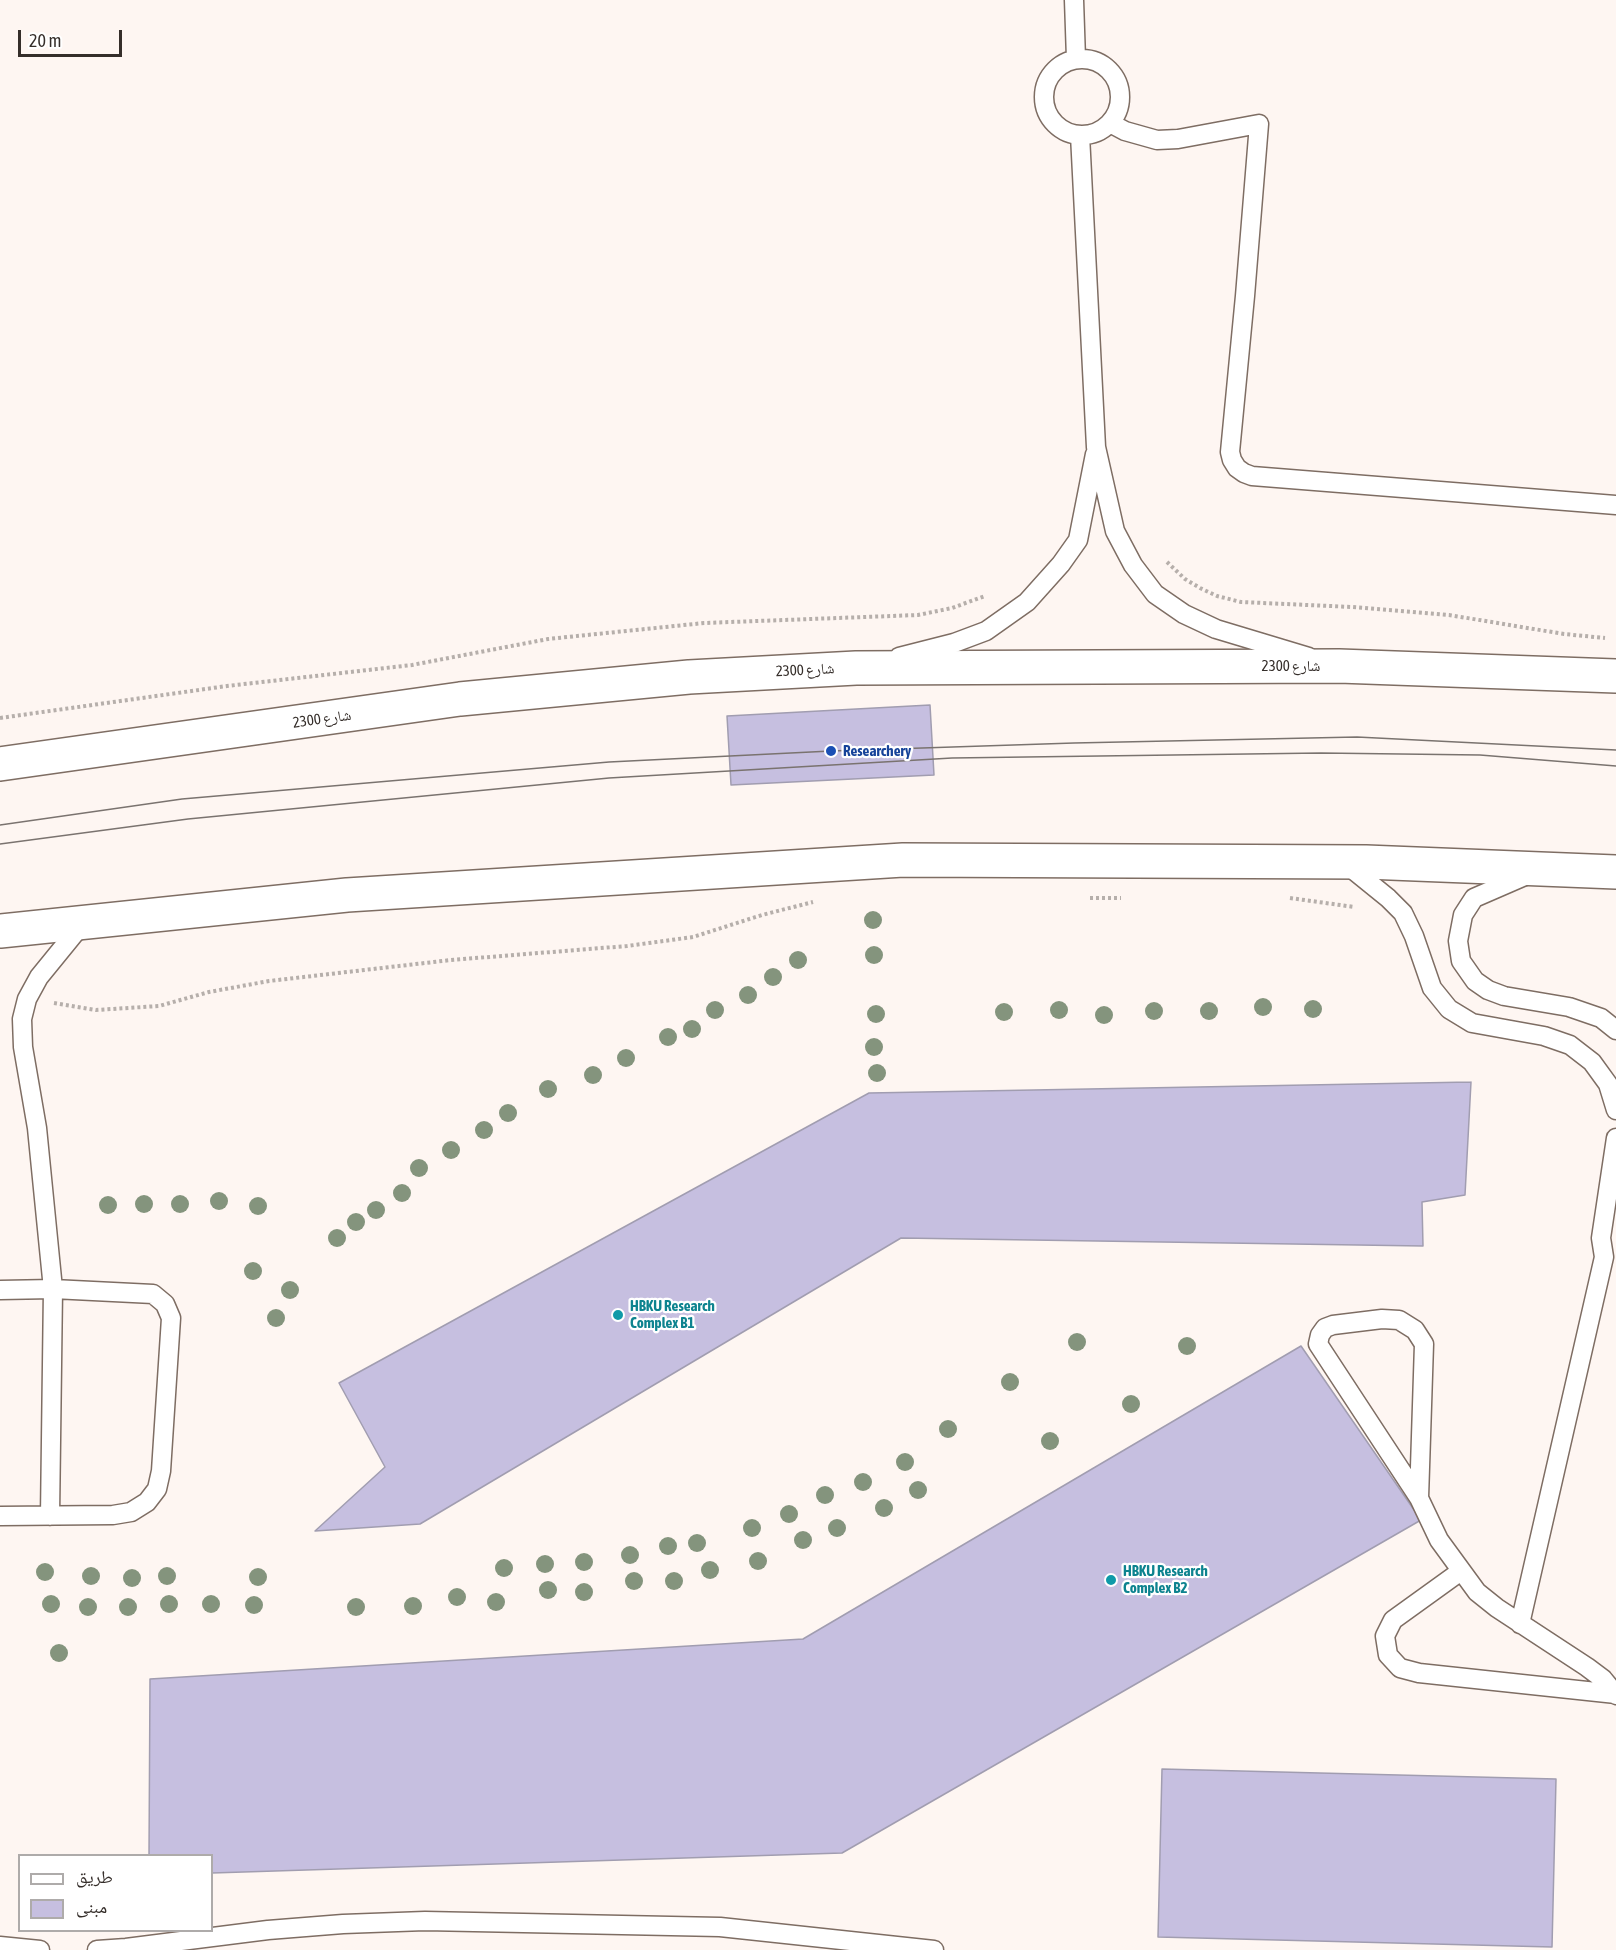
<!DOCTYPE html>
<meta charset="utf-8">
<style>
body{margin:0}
#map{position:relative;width:1616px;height:1950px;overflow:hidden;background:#fef6f2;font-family:"Asap Condensed","Noto Naskh Arabic",sans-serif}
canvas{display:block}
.legend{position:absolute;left:18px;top:1854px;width:195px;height:78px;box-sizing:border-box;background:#fff;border:2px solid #aeabaa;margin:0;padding:8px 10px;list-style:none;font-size:18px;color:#352e2a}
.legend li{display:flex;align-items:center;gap:12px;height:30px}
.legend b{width:30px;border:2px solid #aeabaa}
.scale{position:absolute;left:18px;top:30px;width:104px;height:27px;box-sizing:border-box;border:3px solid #352e2a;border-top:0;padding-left:8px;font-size:18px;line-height:21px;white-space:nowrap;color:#352e2a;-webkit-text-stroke:4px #fff;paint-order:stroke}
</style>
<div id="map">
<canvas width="1616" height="1950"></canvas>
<ul class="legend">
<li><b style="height:8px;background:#fff"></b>طريق</li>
<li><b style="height:16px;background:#c6bfe0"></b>مبنى</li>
</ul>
<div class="scale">20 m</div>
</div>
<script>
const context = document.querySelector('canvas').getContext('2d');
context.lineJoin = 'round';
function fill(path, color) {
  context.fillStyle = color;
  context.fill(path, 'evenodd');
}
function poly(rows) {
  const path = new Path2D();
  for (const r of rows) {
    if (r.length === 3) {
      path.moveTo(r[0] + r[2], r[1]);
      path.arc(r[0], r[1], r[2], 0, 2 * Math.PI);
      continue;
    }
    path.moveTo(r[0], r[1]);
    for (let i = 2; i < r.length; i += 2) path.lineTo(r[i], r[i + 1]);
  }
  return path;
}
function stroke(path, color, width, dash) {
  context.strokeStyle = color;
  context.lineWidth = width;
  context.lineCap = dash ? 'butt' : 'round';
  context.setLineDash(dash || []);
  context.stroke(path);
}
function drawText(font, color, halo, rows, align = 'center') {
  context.font = font + ' "Asap Condensed","Noto Naskh Arabic",sans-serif';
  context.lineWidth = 4.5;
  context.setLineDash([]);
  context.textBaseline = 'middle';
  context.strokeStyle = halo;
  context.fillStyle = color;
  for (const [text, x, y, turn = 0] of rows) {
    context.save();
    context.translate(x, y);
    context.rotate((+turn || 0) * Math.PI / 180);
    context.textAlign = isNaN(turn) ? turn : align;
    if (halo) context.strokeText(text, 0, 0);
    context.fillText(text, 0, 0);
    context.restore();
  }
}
const building = poly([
 [930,705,934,775,731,785,727,716,930,705],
 [1471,1082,1465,1195,1422,1202,1423,1246,901,1238,420,1524,315,1531,385,1467,339,1383,869,1093,1471,1082],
 [1301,1346,1421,1520,842,1853,212,1873,212,1856,149,1856,150,1679,803,1639,1301,1346],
 [1162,1769,1556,1779,1552,1947,1158,1937,1162,1769]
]);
fill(building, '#c6bfe0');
stroke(building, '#a19db0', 1.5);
const service = poly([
 [1074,0,1076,59],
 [1082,97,38],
 [1110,123,1125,131,1157,140,1178,139,1259,124,1245,296,1230,452,1232,460,1237,468,1244,473,1252,476,1616,505],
 [1080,135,1096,447,1115,531,1133,565,1155,594,1184,614,1216,629,1309,657],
 [899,657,954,643,986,631,1027,602,1061,564,1078,540,1095,454],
 [1346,864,1388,898,1403,913,1414,936,1432,988,1449,1009,1472,1023,1544,1036,1570,1045,1592,1062,1608,1084,1616,1110],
 [1527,875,1474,898,1463,915,1458,941,1461,961,1475,981,1488,990,1504,996,1569,1007,1601,1018,1616,1030],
 [0,1290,53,1289,153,1294,165,1304,171,1318,161,1471,157,1489,147,1502,131,1512,113,1515,0,1516],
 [1382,1319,1399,1320,1415,1330,1424,1344,1419,1498,1318,1344,1320,1335,1325,1328,1333,1325,1382,1319],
 [1419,1498,1439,1540,1477,1592,1497,1608,1587,1667,1603,1679,1616,1695],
 [50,1516,53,1289,37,1128,23,1047,22,1019,27,999,39,977,83,923],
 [1461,1571,1393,1620,1385,1636,1388,1655,1400,1668,1419,1673,1616,1694],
 [1520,1624,1604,1257,1601,1238,1616,1138],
 [0,1946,40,1950],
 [97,1950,126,1948,268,1930,343,1924,425,1921,720,1927,934,1950]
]);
const minor = poly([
 [0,764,460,699,689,677,856,668,1339,666,1616,676],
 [0,931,347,895,903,860,1366,862,1616,872]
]);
stroke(service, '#7e6d63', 21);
stroke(minor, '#7e6d63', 36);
stroke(poly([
 [1167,562,1185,579,1200,588,1217,596,1241,602,1352,607,1449,615,1564,634,1605,638],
 [0,718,227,686,412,665,548,639,704,623,918,615,952,608,985,596],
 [1090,898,1121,898],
 [1290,898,1354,907],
 [54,1003,96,1010,159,1006,209,992,269,981,451,960,627,946,693,937,762,915,813,902]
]), '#b6afab', 4, [3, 3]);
stroke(service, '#fff', 18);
stroke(minor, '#fff', 33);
stroke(poly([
 [0,825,182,799,609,762,831,751,1074,743,1357,737,1616,750],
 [0,844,188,819,609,778,952,758,1321,753,1480,755,1616,766]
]), '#7a736f', 1.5);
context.fillStyle = '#84947d';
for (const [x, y] of [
 [873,920],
 [874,955],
 [798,960],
 [773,977],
 [748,995],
 [1263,1007],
 [1313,1009],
 [715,1010],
 [1059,1010],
 [1154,1011],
 [1209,1011],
 [1004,1012],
 [876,1014],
 [1104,1015],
 [692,1029],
 [668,1037],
 [874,1047],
 [626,1058],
 [877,1073],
 [593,1075],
 [548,1089],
 [508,1113],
 [484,1130],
 [451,1150],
 [419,1168],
 [402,1193],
 [219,1201],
 [144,1204],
 [180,1204],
 [108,1205],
 [258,1206],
 [376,1210],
 [356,1222],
 [337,1238],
 [253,1271],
 [290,1290],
 [276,1318],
 [1077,1342],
 [1187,1346],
 [1010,1382],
 [1131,1404],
 [948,1429],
 [1050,1441],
 [905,1462],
 [863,1482],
 [918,1490],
 [825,1495],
 [884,1508],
 [789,1514],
 [752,1528],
 [837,1528],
 [803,1540],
 [697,1543],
 [668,1546],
 [630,1555],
 [758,1561],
 [584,1562],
 [545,1564],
 [504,1568],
 [710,1570],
 [45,1572],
 [91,1576],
 [167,1576],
 [258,1577],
 [132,1578],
 [634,1581],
 [674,1581],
 [548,1590],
 [584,1592],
 [457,1597],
 [496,1602],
 [51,1604],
 [169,1604],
 [211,1604],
 [254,1605],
 [413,1606],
 [88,1607],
 [128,1607],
 [356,1607],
 [59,1653]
]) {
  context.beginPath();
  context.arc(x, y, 9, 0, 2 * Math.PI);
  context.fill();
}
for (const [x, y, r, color] of [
 [831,751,6,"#1a4fb4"],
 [618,1315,6,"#0f9aa8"],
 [1111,1580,6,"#0f9aa8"]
]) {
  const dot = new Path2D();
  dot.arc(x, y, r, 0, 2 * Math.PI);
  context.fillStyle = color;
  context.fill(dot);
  stroke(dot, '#fff', 2);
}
drawText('15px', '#352e2a', '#fff', [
 ["شارع 2300",1291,666],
 ["شارع 2300",805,670,-3],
 ["شارع 2300",322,719,-8]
]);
drawText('bold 15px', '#164399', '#fff', [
 ["Researchery",843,751]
], 'left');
drawText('bold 15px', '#0d838f', '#fff', [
 ["HBKU Research",630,1306],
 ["Complex B1",630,1323],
 ["HBKU Research",1123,1571],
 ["Complex B2",1123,1588]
], 'left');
</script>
